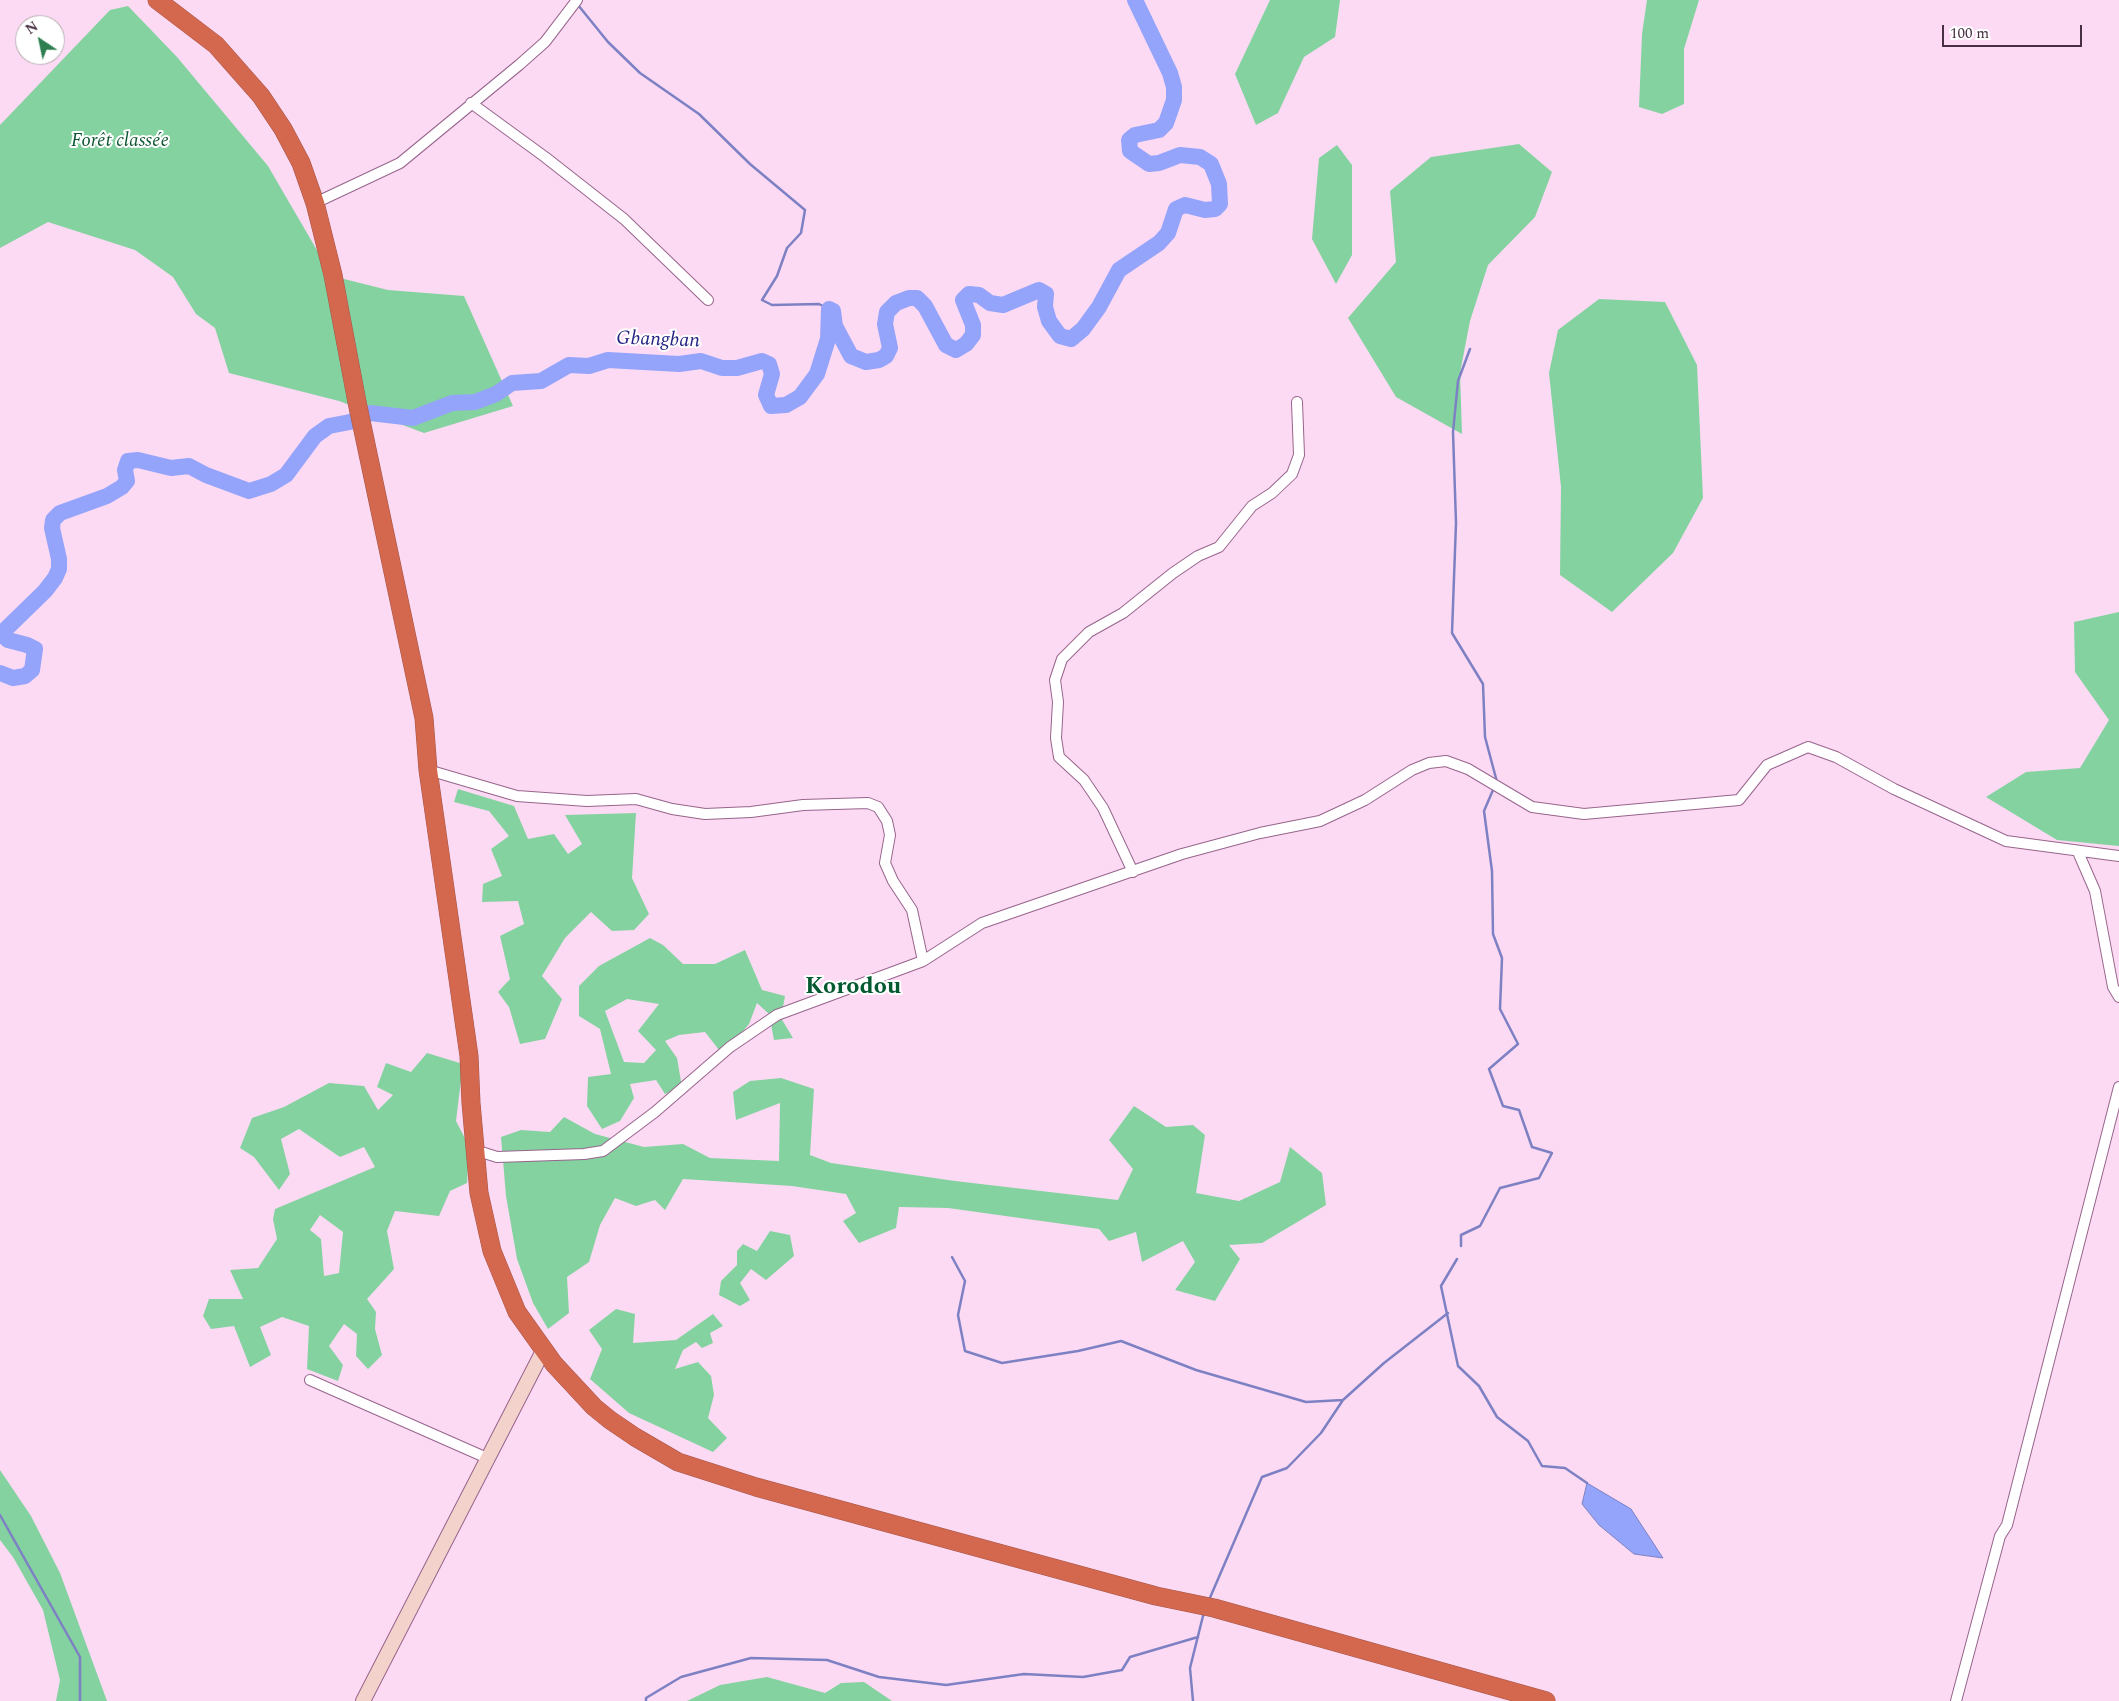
<!DOCTYPE html>
<meta charset="utf-8">
<style>
body{margin:0}
#map{position:relative;width:2119px;height:1701px;overflow:hidden;background:#fddaf4;font-family:Spectral,serif}
canvas{display:block}
.north{position:absolute;left:15px;top:15px;width:50px;height:50px;box-sizing:border-box;background:#fff;border:1px solid #b5acb3;border-radius:50%;rotate:326deg;font-size:14px;font-weight:700;line-height:20px;text-align:center;color:#473042}
.north::after{content:'';display:block;margin:auto;width:18px;height:22px;background:#2d7f50;clip-path:polygon(50% 0,100% 100%,50% 72%,0 100%)}
.scale{position:absolute;left:1942px;top:25px;width:140px;height:22px;box-sizing:border-box;border:2px solid #473042;border-top:0;padding-left:6px;font-size:15px;line-height:18px;white-space:nowrap;color:#473042;-webkit-text-stroke:4px #fff;paint-order:stroke}
</style>
<div id="map">
<canvas width="2119" height="1701"></canvas>
<div class="north">N</div>
<div class="scale">100 m</div>
</div>
<script>
const context = document.querySelector('canvas').getContext('2d');
context.lineJoin = 'round';
function fill(path, color) {
  context.fillStyle = color;
  context.fill(path, 'evenodd');
}
function poly(rows) {
  const path = new Path2D();
  for (const r of rows) {
    path.moveTo(r[0], r[1]);
    for (let i = 2; i < r.length; i += 2) path.lineTo(r[i], r[i + 1]);
  }
  return path;
}
function stroke(path, color, width, dash) {
  context.strokeStyle = color;
  context.lineWidth = width;
  context.lineCap = dash ? 'butt' : 'round';
  context.setLineDash(dash || []);
  context.stroke(path);
}
function drawText(font, color, halo, rows, align = 'center') {
  context.font = font + ' Spectral,serif';
  context.lineWidth = 4;
  context.setLineDash([]);
  context.textBaseline = 'middle';
  context.strokeStyle = halo;
  context.fillStyle = color;
  for (const [text, x, y, turn = 0] of rows) {
    context.save();
    context.translate(x, y);
    context.rotate((+turn || 0) * Math.PI / 180);
    context.textAlign = isNaN(turn) ? turn : align;
    if (halo) context.strokeText(text, 0, 0);
    context.fillText(text, 0, 0);
    context.restore();
  }
}
fill(poly([
 [1270,0,1340,0,1335,37,1304,57,1278,113,1256,125,1235,74],
 [1647,0,1699,0,1684,49,1684,104,1662,114,1639,107,1642,34],
 [128,6,177,57,268,166,332,276,388,290,464,296,513,406,424,433,339,401,229,373,215,328,196,314,173,277,135,250,48,222,0,248,0,125,110,10],
 [1519,144,1552,172,1535,217,1488,265,1470,321,1460,373,1462,434,1396,397,1348,318,1396,262,1390,191,1431,157],
 [1337,145,1352,165,1352,255,1336,284,1312,239,1319,158],
 [1599,299,1665,302,1697,365,1703,498,1673,553,1612,612,1560,575,1561,487,1549,373,1558,330],
 [2119,612,2119,846,2057,840,1986,797,2026,772,2080,768,2109,720,2075,672,2074,622],
 [458,789,514,806,528,839,554,834,568,854,582,844,565,815,636,813,632,878,649,914,634,930,612,931,591,912,565,938,542,976,562,999,545,1039,520,1044,509,1007,498,992,510,979,500,936,524,924,518,901,482,902,483,884,502,876,491,849,509,836,489,811,454,802],
 [650,938,663,945,683,964,715,964,745,950,762,990,785,996,781,1018,793,1038,774,1040,769,1014,757,1003,749,1024,730,1047,719,1050,705,1032,679,1035,665,1041,677,1058,682,1087,665,1094,656,1080,630,1084,634,1098,620,1121,602,1129,587,1106,588,1077,611,1074,600,1029,579,1016,579,986,599,966],
 [627,999,659,1004,638,1031,656,1050,644,1063,624,1062,605,1011],
 [427,1053,463,1064,456,1121,469,1146,467,1183,450,1191,439,1216,395,1211,387,1231,394,1269,367,1299,376,1312,375,1329,382,1355,368,1369,356,1356,357,1334,344,1324,329,1346,343,1365,338,1381,307,1369,309,1326,282,1317,260,1327,271,1355,250,1367,234,1326,211,1329,203,1316,209,1299,243,1299,230,1270,258,1268,277,1239,273,1219,275,1209,375,1167,364,1147,340,1157,299,1129,281,1139,290,1174,279,1190,254,1157,240,1148,252,1118,284,1107,329,1083,364,1086,378,1110,393,1095,377,1087,386,1063,411,1072],
 [320,1215,343,1232,339,1273,324,1276,321,1239,310,1230],
 [781,1078,814,1089,810,1155,831,1163,955,1181,1118,1200,1133,1169,1109,1140,1134,1106,1166,1127,1193,1125,1205,1135,1196,1193,1239,1201,1280,1182,1290,1147,1322,1173,1326,1205,1262,1243,1229,1245,1240,1259,1215,1301,1175,1290,1195,1262,1183,1241,1142,1262,1136,1232,1109,1241,1099,1229,948,1208,899,1207,896,1228,859,1243,843,1221,856,1213,846,1194,792,1186,683,1179,665,1210,655,1200,636,1206,615,1198,600,1225,589,1262,567,1277,569,1313,548,1329,533,1303,517,1259,506,1196,501,1137,521,1130,550,1132,564,1117,595,1134,644,1147,683,1144,710,1158,779,1161,780,1103,736,1120,733,1092,750,1081],
 [770,1231,790,1235,794,1256,766,1280,751,1269,740,1283,750,1300,740,1306,719,1295,721,1281,737,1265,737,1251,743,1244,757,1251],
 [616,1309,635,1314,633,1343,676,1340,713,1314,723,1326,710,1333,713,1343,702,1348,696,1342,683,1350,675,1369,698,1362,711,1376,714,1395,708,1418,727,1438,713,1452,629,1413,590,1379,602,1349,589,1330],
 [0,1470,31,1516,60,1573,107,1701,56,1701,60,1680,43,1610,13,1557,0,1540],
 [767,1677,825,1693,841,1683,864,1682,892,1701,687,1701,720,1685]
]), '#84d2a0');
const water = poly([
 [1587,1483,1631,1509,1663,1558,1634,1554,1599,1525,1582,1504,1587,1483]
]);
fill(water, '#94a4fa');
stroke(water, '#7d81c3', 1);
stroke(poly([
 [578,5,608,42,640,73,699,114,750,164,805,210,801,233,787,248,777,276,762,300,772,305,819,304,829,309],
 [1470,349,1458,381,1453,432,1456,523,1452,633,1483,684,1485,737,1497,782],
 [1461,1246,1461,1235,1480,1226,1500,1188,1539,1178,1552,1153,1532,1147,1519,1110,1503,1106,1489,1069,1518,1044,1500,1009,1502,958,1493,934,1492,871,1484,811,1493,790],
 [952,1257,965,1281,958,1315,965,1351,1002,1363,1078,1351,1121,1341,1196,1370,1306,1402,1343,1400],
 [1457,1259,1441,1286,1458,1366,1479,1386,1497,1417,1528,1441,1542,1466,1565,1468,1587,1483],
 [0,1515,80,1657,80,1701],
 [1209,1600,1262,1477,1287,1468,1321,1433,1343,1400,1384,1363,1448,1313],
 [646,1701,646,1698,681,1677,751,1658,827,1660,879,1677,946,1685,1024,1674,1083,1677,1122,1670,1130,1657,1198,1637],
 [1193,1701,1190,1668,1204,1612]
]), '#7d81c3', 2.5);
stroke(poly([
 [0,673,13,678,25,676,32,670,35,649,27,645,8,640,3,636,6,629,45,591,55,578,59,569,59,559,52,528,53,520,60,513,107,496,122,487,127,481,125,470,128,461,138,460,171,468,189,466,206,475,249,491,271,484,286,475,315,436,329,426,350,422,370,413,413,418,452,403,475,402,496,394,512,383,541,381,569,365,589,366,608,360,679,364,701,361,722,368,737,368,762,361,769,364,772,374,766,395,771,406,786,405,800,397,817,374,828,339,829,309,833,311,835,326,851,356,866,362,879,360,886,356,890,348,885,324,887,312,896,303,909,298,917,298,925,306,946,345,956,350,966,344,973,335,973,325,963,300,969,294,979,295,990,303,1003,305,1039,290,1046,294,1045,307,1049,321,1060,336,1071,339,1083,329,1099,307,1119,270,1159,243,1168,233,1176,209,1185,205,1205,210,1215,209,1220,204,1219,184,1211,164,1200,157,1180,155,1159,163,1149,164,1130,151,1129,140,1135,135,1159,130,1166,123,1174,100,1174,87,1170,73,1135,0]
]), '#94a4fa', 16);
const street = poly([
 [471,103,545,157,624,219,708,300],
 [315,203,400,163,519,65,545,42,577,0],
 [428,770,517,796,587,801,636,799,672,809,705,814,751,812,803,805,868,803,878,807,887,821,890,835,885,863,893,881,912,910,923,961],
 [2078,852,2095,891,2113,987,2119,997],
 [1133,872,1103,808,1084,780,1059,757,1056,738,1058,702,1055,680,1062,659,1089,632,1123,613,1173,573,1198,556,1219,547,1252,506,1272,493,1292,474,1299,455,1297,402],
 [475,1150,497,1157,584,1154,603,1151,655,1112,730,1047,777,1015,923,961,982,923,1182,854,1260,833,1320,821,1365,800,1412,770,1429,763,1446,761,1468,769,1532,807,1584,814,1739,800,1767,765,1808,747,1836,757,1894,789,2006,841,2119,856],
 [310,1380,487,1458],
 [1956,1701,2000,1536,2007,1525,2119,1087]
]);
const secondary = poly([
 [363,1701,543,1351]
]);
const highway = poly([
 [157,0,216,45,261,96,283,129,301,163,315,203,333,275,357,402,424,718,428,770,469,1056,471,1103,479,1193,492,1251,517,1312,554,1364,594,1407,610,1420,635,1437,678,1462,756,1487,1156,1596,1214,1608,1546,1701]
]);
stroke(street, '#97648c', 12);
stroke(secondary, '#97648c', 16);
stroke(highway, '#a3544a', 19);
stroke(street, '#fff', 10);
stroke(secondary, '#f2d2ca', 14);
stroke(highway, '#d4684e', 18);
drawText('italic 19px', '#0b5530', '#fff', [
 ["Forêt classée",120,142]
]);
drawText('italic 20px', '#252383', '#fff', [
 ["Gbangban",658,341,2]
]);
drawText('bold 24px', '#035a31', '#fff', [
 ["Korodou",853,988]
]);
</script>
